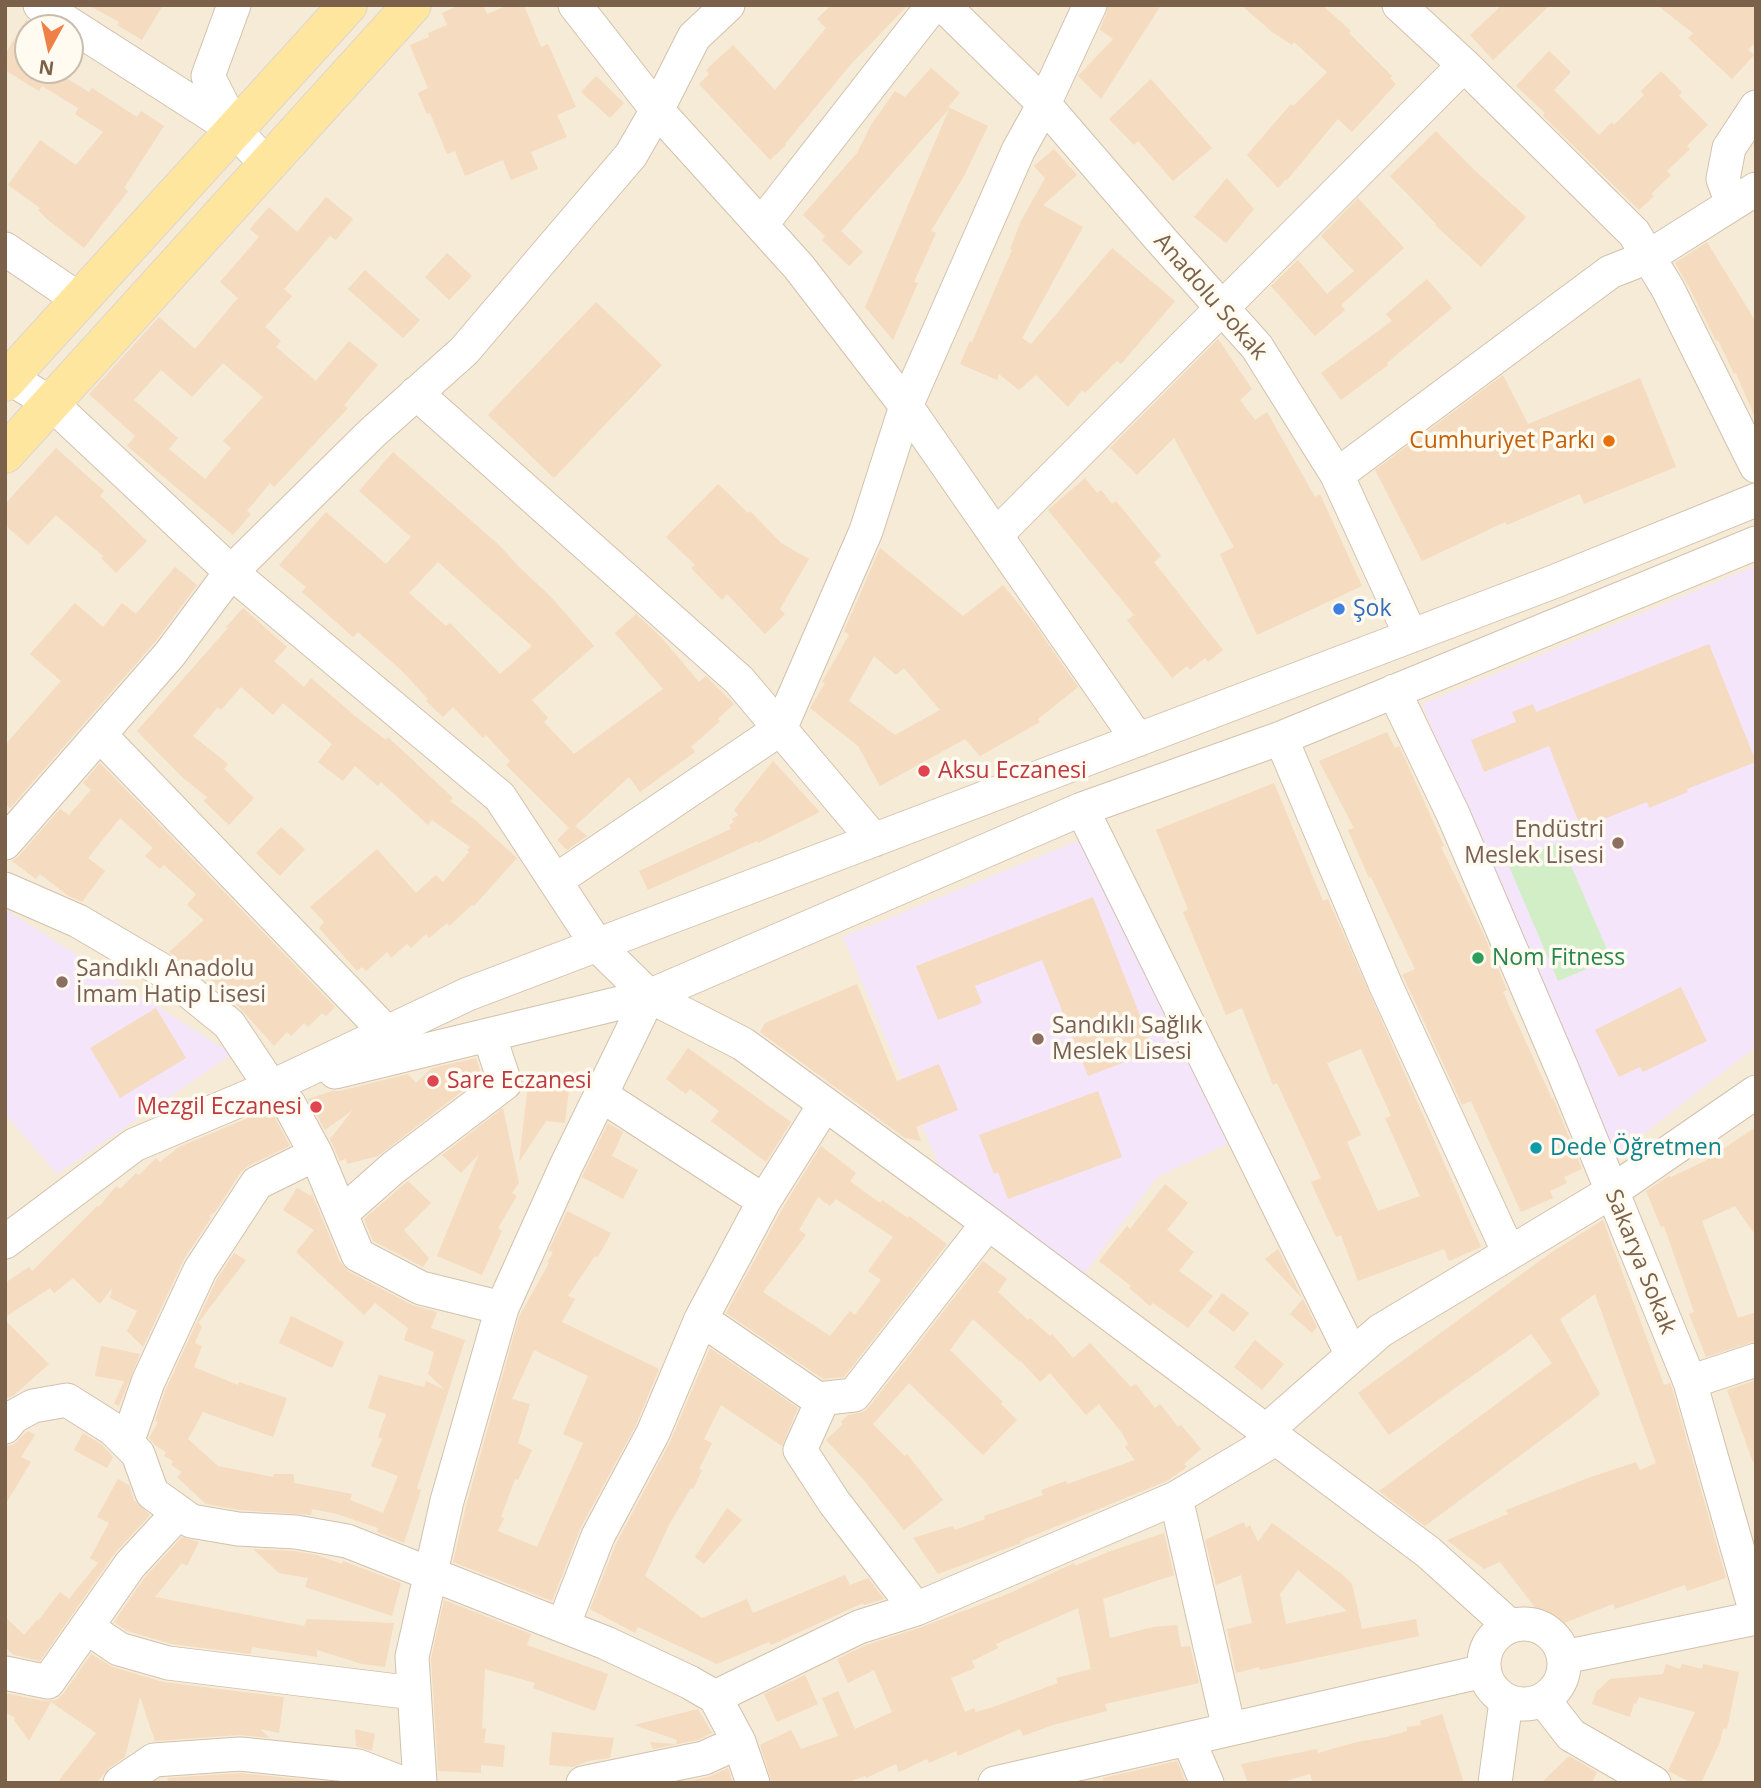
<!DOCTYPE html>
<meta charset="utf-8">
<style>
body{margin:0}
#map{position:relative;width:1761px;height:1788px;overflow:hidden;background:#fef8e9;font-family:"Open Sans",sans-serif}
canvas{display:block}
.frame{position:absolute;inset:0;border:7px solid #7b614a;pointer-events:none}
.north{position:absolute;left:14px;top:14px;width:70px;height:70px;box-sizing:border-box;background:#fffbf1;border:2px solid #cabdae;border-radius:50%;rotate:188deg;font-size:19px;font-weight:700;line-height:28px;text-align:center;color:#7b614a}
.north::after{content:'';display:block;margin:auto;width:24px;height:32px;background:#ef8047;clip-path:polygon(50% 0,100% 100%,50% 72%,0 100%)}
</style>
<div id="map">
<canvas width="1761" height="1788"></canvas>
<div class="frame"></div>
<div class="north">N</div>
</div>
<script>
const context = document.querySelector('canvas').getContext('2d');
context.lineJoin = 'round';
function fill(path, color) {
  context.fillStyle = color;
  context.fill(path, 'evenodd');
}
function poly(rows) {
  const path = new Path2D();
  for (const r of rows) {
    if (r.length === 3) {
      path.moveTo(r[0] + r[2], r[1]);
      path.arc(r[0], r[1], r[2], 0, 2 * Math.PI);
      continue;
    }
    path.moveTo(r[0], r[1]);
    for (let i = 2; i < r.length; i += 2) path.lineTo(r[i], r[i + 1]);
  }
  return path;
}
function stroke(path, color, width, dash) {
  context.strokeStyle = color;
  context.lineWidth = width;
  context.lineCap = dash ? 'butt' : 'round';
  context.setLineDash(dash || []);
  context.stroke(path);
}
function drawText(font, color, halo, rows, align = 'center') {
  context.font = font + ' "Open Sans",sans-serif';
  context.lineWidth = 7;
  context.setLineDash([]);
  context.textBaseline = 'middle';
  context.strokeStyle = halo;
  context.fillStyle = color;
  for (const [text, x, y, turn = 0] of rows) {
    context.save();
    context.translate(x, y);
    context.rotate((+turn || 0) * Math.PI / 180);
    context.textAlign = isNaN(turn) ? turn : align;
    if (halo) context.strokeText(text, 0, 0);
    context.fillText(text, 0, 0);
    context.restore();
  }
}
fill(poly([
 [5,5,1756,5,1756,1783,5,1783],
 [28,28,70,28,70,70,28,70]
]), '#f6ebd7');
fill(poly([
 [1756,566,1756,1047,1615,1156,1538,982,1422,704],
 [1097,833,1236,1140,1157,1177,1078,1282,950,1192,843,937],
 [5,909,232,1054,57,1174,5,1114]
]), '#f5e5fb');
fill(poly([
 [1561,842,1611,959,1558,981,1508,864]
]), '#d1eec6');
fill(poly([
 [88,5,163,5,142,40,117,25,119,22],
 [460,5,483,5,487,14,509,5,524,5,541,47,548,44,576,107,557,115,567,137,531,152,538,169,511,180,503,160,465,176,455,151,447,154,430,113,427,114,418,93,428,88,410,45,429,37,428,33,447,25,442,13],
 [831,5,908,5,852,63,785,144,786,145,770,160,699,84,709,74,706,70,733,45,775,90,826,28,817,19],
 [1109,5,1161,5,1101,99,1078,76,1113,39,1100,30],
 [1241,5,1322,5,1351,31,1349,33,1392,76,1390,78,1396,84,1352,132,1338,119,1287,180,1286,179,1278,188,1247,155,1291,104,1293,106,1327,72,1294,42,1292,45,1271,31],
 [1502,5,1550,5,1493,60,1470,35],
 [1657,5,1756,5,1756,42,1748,50,1754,55,1732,79,1688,38,1693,33],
 [27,19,28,70,53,70,89,92,92,88,137,117,141,111,164,126,124,188,128,191,84,248,48,220,38,210,40,208,8,185,40,140,76,165,103,132,75,114,78,108,42,86,39,91,5,70,5,54],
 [1549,51,1571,72,1554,90,1599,135,1612,122,1614,125,1644,95,1641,91,1661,71,1682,92,1679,96,1708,125,1687,146,1690,149,1667,171,1671,175,1651,194,1654,196,1639,210,1543,116,1545,113,1516,86],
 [931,68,960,93,948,107,988,126,964,176,931,231,936,233,914,282,918,283,893,340,865,307,949,109,841,231,863,252,849,266,822,240,825,236,803,215,857,153,871,125,895,91,905,97],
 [596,76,624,103,610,118,581,92],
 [1151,79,1212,148,1173,181,1138,141,1134,145,1109,119],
 [1436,131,1470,166,1526,217,1481,267,1435,225,1436,224,1390,176],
 [1054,149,1077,175,1043,205,1083,227,1022,338,1031,344,1112,248,1175,301,1121,364,1117,361,1085,393,1082,390,1068,407,1036,375,1019,390,999,374,997,380,960,364,970,341,972,342,1012,250,1010,249,1021,221,1045,178,1034,166],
 [1227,178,1254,209,1226,243,1194,217],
 [326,197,353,219,336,240,330,236,284,289,292,296,265,327,281,341,276,347,316,381,349,341,378,365,344,405,348,408,274,487,270,483,247,511,251,514,233,535,127,446,135,436,89,394,159,317,195,349,238,298,220,282,259,237,250,229,269,207,297,232],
 [223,363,263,397,223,441,231,448,205,479,169,449,178,438,134,400,161,370,192,397],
 [1358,198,1404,248,1341,305,1345,310,1315,336,1271,286,1298,260,1327,294,1354,271,1321,236],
 [1707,242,1756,322,1756,420,1736,373,1734,374,1718,340,1716,341,1689,287,1675,263],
 [447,253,472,276,449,300,425,277],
 [365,270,420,320,403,338,348,289],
 [1427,279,1452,308,1387,363,1388,365,1341,400,1321,373,1392,321,1386,314],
 [596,302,662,365,554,478,488,415],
 [1218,339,1252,389,1240,400,1255,420,1267,412,1315,497,1320,494,1362,586,1257,635,1220,554,1234,547,1174,438,1137,475,1110,448],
 [1503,375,1528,424,1640,378,1676,467,1584,504,1580,494,1507,525,1505,522,1422,561,1375,470],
 [56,448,104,491,100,496,147,541,116,573,101,558,103,556,56,515,28,545,5,525,5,504],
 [393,452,500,546,518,566,550,596,594,646,532,700,548,718,544,722,574,754,663,689,615,633,636,614,661,637,699,682,706,676,734,704,718,719,720,721,691,747,695,752,640,792,629,777,575,826,587,836,567,850,557,840,569,828,506,765,510,761,486,735,483,738,453,707,443,717,426,701,428,699,402,671,358,632,353,637,302,592,306,587,279,565,326,512,386,564,411,537,359,491],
 [438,562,532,646,500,674,450,623,446,626,409,593],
 [1085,478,1097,493,1101,490,1112,504,1116,501,1161,556,1154,562,1223,650,1208,662,1205,658,1190,670,1187,666,1172,678,1127,620,1134,615,1048,510],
 [718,484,748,513,750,511,781,543,809,559,780,609,785,614,765,634,727,594,722,600,691,568,695,565,666,537],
 [880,548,963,616,1003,585,1033,622,1078,687,1038,719,1040,722,980,756,965,739,880,786,858,746,810,708,825,683,822,682,849,635,844,631],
 [874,656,896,675,904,668,940,710,895,735,849,701],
 [175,567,197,585,155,642,10,808,5,804,5,745,61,681,30,654,75,603,103,627,122,603,136,614],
 [243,608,287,647,274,661,304,687,311,678,356,717,386,740,388,737,453,798,450,801,474,819,517,858,474,906,472,905,449,926,447,923,429,938,426,934,411,948,407,944,391,958,387,952,366,971,362,967,357,971,319,928,324,922,310,907,377,849,416,893,436,875,443,882,469,852,467,850,470,847,432,820,428,825,381,782,378,786,355,766,343,781,318,762,332,744,283,703,273,715,241,687,221,710,218,707,193,736,228,764,224,769,254,798,229,825,204,801,207,797,182,777,137,731,228,628,226,627],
 [1709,644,1756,762,1687,789,1688,792,1649,808,1647,802,1581,828,1549,746,1484,772,1471,740,1516,722,1512,712,1533,704,1536,712],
 [1387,732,1395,748,1399,746,1411,772,1444,846,1441,847,1483,933,1507,990,1503,992,1552,1099,1553,1098,1582,1169,1564,1177,1567,1183,1550,1191,1553,1198,1521,1212,1471,1101,1462,1105,1404,978,1402,975,1415,969,1371,877,1369,878,1348,830,1354,828,1319,761],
 [773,761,820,812,758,843,757,841,648,890,639,871,731,829,729,825,734,822,732,819,738,815,734,810],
 [100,763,335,1007,326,1016,322,1013,308,1027,304,1023,291,1036,287,1032,274,1046,241,1009,198,967,194,971,169,952,204,920,187,905,196,894,164,865,160,869,145,856,153,848,120,818,88,858,105,871,82,902,67,895,40,874,36,879,12,861,19,856,60,809,69,815,91,790,83,783],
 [1274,783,1323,901,1328,899,1481,1247,1449,1261,1444,1249,1358,1281,1341,1235,1336,1237,1311,1182,1321,1178,1277,1083,1273,1085,1242,1008,1226,1015,1183,912,1188,909,1156,830],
 [1361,1049,1391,1116,1385,1118,1420,1196,1378,1211,1347,1142,1361,1135,1327,1063],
 [281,827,305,849,280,876,256,853],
 [1093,897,1154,1051,1088,1076,1042,960,975,986,982,1003,938,1020,916,966],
 [857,984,897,1081,939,1064,958,1110,916,1127,921,1141,905,1138,760,1032,765,1023],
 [1681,987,1707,1041,1643,1072,1640,1067,1619,1077,1595,1030],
 [156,1008,186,1058,120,1098,90,1048],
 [688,1048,791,1122,766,1162,711,1121,719,1111,690,1089,686,1094,666,1079],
 [476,1058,482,1076,378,1156,347,1164,346,1159,340,1161,330,1139,353,1110,325,1130,308,1099,332,1091,340,1091,408,1074,416,1083,432,1068],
 [529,1076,570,1081,565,1123,546,1121,519,1162],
 [1098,1091,1122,1157,1008,1199,998,1172,994,1174,979,1135],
 [503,1108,519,1183,512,1193,517,1196,498,1228,502,1231,482,1275,437,1256,479,1154,461,1173,442,1155],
 [267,1110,274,1116,290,1146,248,1166,241,1172,215,1212,209,1216,211,1218,184,1259,143,1347,127,1331,137,1311,110,1298,112,1288,100,1304,73,1278,54,1293,50,1288,5,1317,5,1283,29,1267,32,1271,97,1206,99,1207,116,1186,120,1189,136,1173,139,1175,156,1158,160,1162,179,1147],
 [608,1123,623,1132,612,1156,638,1170,623,1199,582,1177],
 [1756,1127,1756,1236,1735,1206,1702,1221,1738,1318,1756,1312,1756,1341,1706,1357,1689,1314,1694,1312,1664,1226,1661,1227,1646,1191,1669,1176,1671,1177,1705,1161],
 [821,1146,856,1173,850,1181,880,1203,882,1200,908,1218,909,1216,947,1244,844,1377,823,1379,726,1313,781,1211],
 [818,1197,830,1206,836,1199,893,1237,868,1271,881,1280,855,1315,850,1311,830,1336,763,1292,806,1235,799,1230],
 [408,1181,431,1203,404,1230,429,1258,423,1267,373,1241,364,1219],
 [1165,1184,1188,1203,1167,1230,1194,1252,1179,1271,1213,1296,1188,1328,1153,1303,1150,1306,1129,1288,1131,1286,1099,1261,1127,1226,1130,1229],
 [297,1188,311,1196,312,1194,340,1262,348,1271,412,1305,437,1312,431,1328,465,1340,417,1488,421,1490,404,1543,377,1532,378,1528,337,1514,312,1509,311,1515,240,1510,206,1504,177,1477,182,1472,171,1465,173,1461,164,1456,166,1452,155,1445,149,1438,158,1422,155,1421,166,1389,217,1279,234,1253,246,1260,198,1323,202,1326,195,1343,202,1346,194,1367,238,1385,239,1382,287,1398,273,1437,203,1412,188,1439,218,1466,273,1477,274,1474,294,1474,294,1483,352,1494,350,1500,383,1513,398,1476,371,1466,382,1439,378,1437,386,1414,368,1408,379,1375,424,1387,426,1381,445,1390,428,1374,434,1352,404,1340,408,1328,375,1303,364,1315,296,1252,314,1230,283,1210],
 [567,1211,611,1233,598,1257,595,1256,568,1296,575,1299,562,1322,659,1369,636,1425,581,1527,552,1601,453,1562,466,1506,519,1317,549,1263,547,1262,553,1253,549,1250],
 [534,1350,588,1376,563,1434,583,1443,537,1547,498,1531,504,1518,501,1517,515,1479,518,1480,532,1450,518,1443,530,1404,512,1399],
 [1603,1220,1664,1385,1670,1383,1672,1388,1726,1578,1687,1591,1685,1585,1615,1609,1613,1604,1551,1628,1500,1562,1484,1569,1447,1540,1508,1514,1506,1510,1588,1478,1636,1462,1640,1470,1656,1463,1595,1294,1560,1319,1600,1394,1572,1417,1425,1526,1379,1491,1552,1363,1531,1334,1389,1435,1358,1393,1552,1252],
 [1278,1249,1302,1298,1265,1259],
 [983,1261,1007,1279,998,1292,1028,1320,1030,1318,1050,1336,1052,1334,1073,1358,1090,1343,1131,1387,1136,1384,1155,1408,1160,1404,1178,1427,1181,1425,1201,1449,1184,1464,1187,1467,1167,1481,1020,1541,1021,1543,938,1574,913,1538,952,1526,955,1530,985,1519,984,1516,1043,1495,1041,1490,1066,1481,1067,1484,1135,1460,1125,1447,1128,1444,1122,1433,1099,1404,1086,1415,1050,1373,1040,1382,1021,1361,1020,1362,973,1319,950,1350,1003,1402,1001,1404,1017,1420,983,1455,909,1383,873,1424,905,1456,907,1454,943,1500,904,1530,863,1479,826,1440,843,1424,841,1422,848,1415,863,1412,869,1407],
 [1222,1293,1249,1313,1234,1332,1208,1312],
 [1303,1299,1317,1327,1312,1333,1290,1314],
 [291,1316,344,1342,332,1368,279,1343],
 [5,1320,49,1364,14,1395,5,1399],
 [1255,1340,1284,1364,1262,1390,1234,1367],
 [101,1346,140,1354,119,1406,114,1404,124,1381,95,1376],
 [710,1348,798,1408,782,1446,721,1405,704,1439,712,1443,699,1469,702,1470,693,1489,691,1488,670,1523,645,1576,702,1618,747,1599,753,1613,845,1575,850,1585,868,1578,884,1599,864,1605,863,1603,771,1645,769,1642,717,1664,638,1627,635,1633,590,1609,616,1544,670,1442],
 [1756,1380,1756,1461,1753,1462,1727,1390],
 [28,1431,35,1435,21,1457,31,1462,5,1505,5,1446,13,1445],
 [83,1433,101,1444,113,1457,107,1468,74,1450],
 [118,1479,129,1485,134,1500,150,1515,114,1554,40,1661,14,1655,5,1647,5,1617,24,1635,37,1620,38,1621,60,1592,69,1599,98,1563,90,1558,109,1523,97,1517],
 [727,1508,742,1520,704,1564,695,1557],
 [1244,1522,1246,1528,1250,1525,1258,1542,1272,1523,1342,1574,1352,1584,1362,1629,1416,1619,1419,1636,1260,1670,1259,1667,1236,1673,1227,1629,1252,1623,1241,1575,1216,1585,1205,1540],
 [1298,1570,1347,1611,1286,1624,1280,1594],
 [1164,1533,1174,1575,1103,1599,1110,1638,1153,1627,1177,1625,1181,1647,1190,1646,1199,1683,1105,1704,1107,1711,1053,1725,1023,1736,1020,1729,958,1756,956,1751,929,1763,927,1759,899,1772,896,1764,866,1778,865,1776,845,1783,772,1783,760,1745,791,1730,801,1749,838,1736,822,1698,838,1691,855,1729,892,1712,874,1670,848,1683,837,1659,866,1645,922,1627,1010,1593,1074,1563,1075,1566,1108,1552],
 [1078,1608,1091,1669,1056,1678,1058,1683,993,1707,976,1712,974,1708,965,1712,951,1678,975,1668,972,1661,998,1648,996,1644],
 [182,1537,199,1542,187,1566,182,1563,155,1597,304,1626,307,1619,394,1623,385,1667,362,1664,317,1650,317,1657,252,1647,251,1654,172,1644,127,1631,114,1622,145,1577],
 [253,1549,294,1551,317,1555,342,1564,343,1561,401,1583,392,1616,305,1587,308,1578,279,1573],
 [444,1600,531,1634,527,1645,608,1674,595,1711,533,1688,535,1683,485,1669,482,1728,486,1729,484,1743,505,1745,503,1767,481,1765,481,1773,438,1771,431,1659],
 [91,1654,113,1667,163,1682,284,1697,279,1733,260,1729,270,1738,239,1735,155,1741,140,1697,125,1757,109,1768,96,1783,57,1783,96,1733,51,1702,29,1741,14,1720,15,1718,5,1712,5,1693,44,1701,56,1700,64,1693],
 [1666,1664,1680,1669,1682,1664,1702,1669,1703,1664,1739,1672,1727,1729,1723,1728,1720,1742,1701,1783,1692,1783,1668,1771,1695,1712,1639,1697,1636,1704,1634,1703,1630,1717,1592,1704,1596,1692,1610,1679,1663,1674],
 [805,1675,818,1704,777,1722,764,1694],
 [698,1709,712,1733,698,1740,653,1749,650,1742,676,1744,677,1740,634,1725],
 [1442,1714,1464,1783,1313,1783,1310,1774,1279,1783,1248,1783,1241,1764,1317,1749,1318,1753,1357,1742,1386,1737,1407,1731,1407,1727,1421,1725,1420,1721],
 [355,1729,375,1734,372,1751,356,1746],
 [552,1732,614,1738,610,1758,588,1761,573,1767,549,1765],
 [1569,1756,1597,1772,1592,1783,1541,1783],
 [1177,1761,1186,1783,1103,1783,1103,1778],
 [728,1768,733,1783,679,1783,708,1777],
 [240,1773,318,1781,319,1783,169,1783,167,1778]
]), '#f5dbbf');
const minor = poly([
 [40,5,235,130],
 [234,5,208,76,235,130,267,165],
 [575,5,657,110,799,267,906,406,1138,740],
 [943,5,1044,104,1163,242,1257,347,1337,475,1411,636],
 [1399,5,1464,65,1634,233,1668,289,1756,466],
 [1732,203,1723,179,1729,148,1756,107],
 [761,225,933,5],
 [5,249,80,300],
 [5,375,52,404,231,572,500,797,597,945,649,996,743,1044,988,1223,1428,1552,1510,1626],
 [416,393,739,680,874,840],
 [1337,475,1610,272,1648,257,1756,189],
 [997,534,1464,65],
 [1394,691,1453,814,1563,1071,1690,1382,1756,1613],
 [100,735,386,1032],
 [1281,738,1386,986,1509,1253],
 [1082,809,1352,1355],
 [5,843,170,654,231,572,372,433,464,351,631,155,657,110,694,37,728,5],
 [555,881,780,729,866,531,906,406,1018,151,1044,104,1090,5],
 [5,889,78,921,165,972,229,1024,271,1087,289,1104,316,1154,358,1255,421,1288,502,1308],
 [335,1072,649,996,1082,809,1281,738,1756,543],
 [601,1095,764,1201],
 [342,1213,393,1168,505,1083,489,1035],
 [5,1242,134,1145,271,1087,468,994,1553,582,1756,500],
 [701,1319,818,1399,854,1395,988,1223],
 [1690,1382,1756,1360],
 [823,1399,800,1450,834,1502,916,1609],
 [5,1427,13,1417,33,1406,67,1400,113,1429,138,1454,152,1493,191,1521,238,1529,296,1532,347,1541,606,1643,689,1682,715,1697,739,1742,753,1783],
 [1267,1430,1380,1331,1611,1192,1756,1092],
 [127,1443,148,1382,200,1270,257,1183,316,1154],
 [1176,1498,1229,1729],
 [1524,1664,40],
 [563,1626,598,1536,653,1433,701,1319,764,1201,825,1104],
 [88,1628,119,1649,168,1663,414,1693],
 [1564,1657,1756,1618],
 [5,1673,48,1682,130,1565,179,1512],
 [715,1697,859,1627,916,1609,1176,1498,1277,1438],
 [1543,1699,1571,1735,1654,1783],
 [1188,1739,1207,1783],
 [120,1783,154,1760,240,1754,358,1766,402,1783],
 [420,1783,412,1657,447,1501,502,1308,566,1166,649,996],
 [583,1783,704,1758,739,1742],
 [995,1783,1484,1671],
 [1495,1783,1506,1701]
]);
const major = poly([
 [5,382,348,5],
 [5,454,412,5]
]);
stroke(minor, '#d2c1ad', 35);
stroke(major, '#ddd6d0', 40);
stroke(minor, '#fff', 33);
stroke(major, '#ffe69f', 38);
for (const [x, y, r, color] of [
 [1609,441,7,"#e8710a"],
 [1339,609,7,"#3f7fe0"],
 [924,771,7,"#e0444e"],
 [1618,843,7,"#8d6e63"],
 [1478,958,7,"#2e9e5b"],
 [62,982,7,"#8d6e63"],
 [1038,1039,7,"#8d6e63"],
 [433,1081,7,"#e0444e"],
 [316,1107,7,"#e0444e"],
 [1536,1148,7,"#0f9aa8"]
]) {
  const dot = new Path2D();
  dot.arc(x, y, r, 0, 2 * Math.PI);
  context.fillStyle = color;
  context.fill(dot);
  stroke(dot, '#fffbf1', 2.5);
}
drawText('23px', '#7b614a', '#fffbf1', [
 ["Anadolu Sokak",1210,297,49],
 ["Sakarya Sokak",1640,1262,68]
]);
drawText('23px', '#c56008', '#fffbf1', [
 ["Cumhuriyet Parkı",1595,441]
], 'right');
drawText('23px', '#366cbe', '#fffbf1', [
 ["Şok",1353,609]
], 'left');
drawText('23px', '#be3a42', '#fffbf1', [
 ["Aksu Eczanesi",938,771],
 ["Sare Eczanesi",447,1081],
 ["Mezgil Eczanesi",302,1107,"right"]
], 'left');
drawText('23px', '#785e54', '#fffbf1', [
 ["Endüstri",1604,830,"right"],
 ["Meslek Lisesi",1604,856,"right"],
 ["Sandıklı Anadolu",76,969],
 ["İmam Hatip Lisesi",76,995],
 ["Sandıklı Sağlık",1052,1026],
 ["Meslek Lisesi",1052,1052]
], 'left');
drawText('23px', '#27864d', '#fffbf1', [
 ["Nom Fitness",1492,958]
], 'left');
drawText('23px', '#0d838f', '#fffbf1', [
 ["Dede Öğretmen",1550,1148]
], 'left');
</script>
